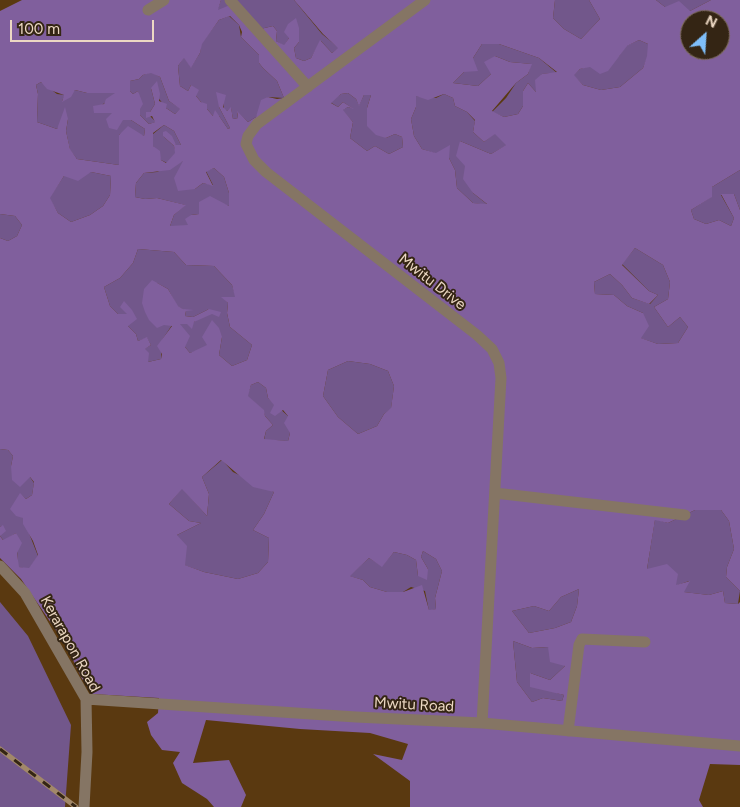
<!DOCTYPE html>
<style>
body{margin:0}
#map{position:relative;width:740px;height:807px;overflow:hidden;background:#5a3910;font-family:Figtree,sans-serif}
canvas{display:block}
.north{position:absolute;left:680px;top:10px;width:50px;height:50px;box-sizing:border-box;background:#342514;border:1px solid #7e6d5a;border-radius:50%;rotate:26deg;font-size:14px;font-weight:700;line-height:20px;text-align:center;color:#ecd8c3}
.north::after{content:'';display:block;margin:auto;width:18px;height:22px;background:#7ebef9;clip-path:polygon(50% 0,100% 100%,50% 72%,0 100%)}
.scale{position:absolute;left:10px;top:20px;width:144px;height:22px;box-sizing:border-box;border:2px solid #ecd8c3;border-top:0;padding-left:6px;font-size:15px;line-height:18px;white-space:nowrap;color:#ecd8c3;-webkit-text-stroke:4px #342514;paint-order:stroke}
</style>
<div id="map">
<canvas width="740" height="807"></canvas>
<div class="north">N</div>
<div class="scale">100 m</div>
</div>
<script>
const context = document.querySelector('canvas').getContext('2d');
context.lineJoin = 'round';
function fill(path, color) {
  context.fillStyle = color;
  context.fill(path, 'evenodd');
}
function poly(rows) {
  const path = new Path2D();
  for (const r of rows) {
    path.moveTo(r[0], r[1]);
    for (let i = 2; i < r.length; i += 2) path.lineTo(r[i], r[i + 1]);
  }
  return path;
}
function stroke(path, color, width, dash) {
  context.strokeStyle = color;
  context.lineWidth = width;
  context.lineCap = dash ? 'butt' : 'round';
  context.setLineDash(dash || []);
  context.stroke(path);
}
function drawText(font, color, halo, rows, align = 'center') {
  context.font = font + ' Figtree,sans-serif';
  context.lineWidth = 4;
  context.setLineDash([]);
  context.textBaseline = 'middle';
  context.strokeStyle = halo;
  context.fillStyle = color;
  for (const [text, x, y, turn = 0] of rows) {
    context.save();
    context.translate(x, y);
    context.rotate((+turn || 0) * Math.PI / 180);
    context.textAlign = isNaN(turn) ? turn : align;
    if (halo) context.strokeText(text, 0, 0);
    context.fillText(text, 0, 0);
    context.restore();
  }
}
fill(poly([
 [221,0,294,0,322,34,339,48,332,53,321,41,311,58,304,61,296,58,294,48,299,42,289,38,284,46,276,41,277,31,273,26,252,31,236,11,217,11],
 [555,0,589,0,600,19,581,39,564,29,553,18],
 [656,0,711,0,690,11,665,7],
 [229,16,239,25,241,37,259,55,259,63,263,68,277,81,284,98,268,97,256,117,248,122,237,112,238,118,233,119,231,108,227,111,224,110,223,100,219,107,230,128,228,129,219,116,213,116,207,109,196,96,191,85,188,91,180,86,178,66,184,57,191,67,200,53,201,44,219,20],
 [639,40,648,44,648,56,643,68,620,87,601,90,583,85,573,75,580,69,619,56,626,46],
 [482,44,499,44,539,58,557,73,542,74,536,92,528,83,523,91,523,106,518,114,504,117,492,112,506,98,516,83,528,74,531,64,510,62,495,56,491,74,478,86,453,83,464,72],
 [151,72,160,77,169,101,181,109,175,114,166,108,151,88,155,104,150,112,146,112,156,122,149,124,140,115,138,91,133,94,130,91,130,81,139,79,143,75],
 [41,82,57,94,65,95,62,101,75,90,87,93,116,93,94,112,112,113,123,120,131,120,145,129,144,136,125,131,119,135,119,165,77,159,70,150,66,131,68,119,61,123,57,129,37,122,38,94,36,85],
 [348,93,356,99,359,105,364,95,371,95,367,108,367,116,386,138,395,134,402,137,403,147,389,154,375,146,367,151,350,138,353,122,342,110,348,107,352,108,343,102,338,107,330,102,341,94],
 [444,94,453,98,455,106,467,112,475,121,473,132,484,142,495,133,507,145,491,154,460,141,473,193,488,205,473,203,457,188,455,170,449,158,422,149,414,136,411,119,416,107,416,96,436,98],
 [164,125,174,131,181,145,176,145,163,136,174,146,176,153,167,163,161,160,153,146,153,134],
 [185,160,195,189,203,183,213,185,206,171,214,168,224,177,229,193,229,206,220,203,199,214,191,215,189,226,170,226,174,215,185,205,157,198,145,199,135,197,136,183,144,173,157,172],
 [740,170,740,210,734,194,721,195,734,218,731,226,719,220,706,224,694,219,691,210,711,197,712,187],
 [91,172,111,176,110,195,103,206,90,215,71,222,58,213,49,198,64,176],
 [0,214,15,216,22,225,17,236,8,241,0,238],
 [635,248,663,265,670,282,668,299,654,307,668,327,680,317,688,327,678,343,658,344,640,338,643,313,627,306,614,295,595,294,594,282,610,274,622,285,632,298,650,304,658,295,649,291,622,264],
 [138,249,174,252,186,265,214,266,232,285,236,297,223,297,228,303,227,313,230,327,252,345,247,360,232,366,219,355,222,337,200,350,190,353,185,347,179,324,194,322,209,309,193,317,185,316,186,311,177,306,168,289,157,283,164,325,172,325,162,340,161,359,148,362,144,349,151,345,147,338,138,341,136,334,128,326,128,314,118,314,110,306,104,287,120,278,133,263],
 [348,361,370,364,388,371,394,386,391,409,384,414,377,426,358,434,338,417,323,396,328,370],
 [258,382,266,388,268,398,288,416,290,433,288,441,264,440,266,431,273,425,265,416,263,410,247,396,251,385],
 [0,449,8,450,13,456,11,466,30,477,34,483,32,495,26,499,20,494,23,518,38,556,29,569,18,567,16,533,4,541,0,536,3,526,0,527],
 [222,460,233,472,274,492,264,514,253,530,269,538,268,562,258,573,238,579,204,572,184,565,177,535,201,523,189,521,169,504,182,488,207,516,209,494,202,477],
 [695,510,721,510,729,521,734,549,727,567,726,577,740,591,738,604,725,603,723,591,709,595,683,592,689,581,675,586,647,569,655,519,668,523],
 [423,551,436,559,442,571,435,598,436,609,429,611,425,591,411,587,403,592,387,592,370,587,363,580,349,576,369,558,382,566,394,552,407,555,416,560,418,576,428,569,421,557],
 [579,589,577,606,571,622,555,628,529,633,512,611,534,606,549,611,561,597],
 [0,602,28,636,71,725,65,807,0,807],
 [513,641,532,648,548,647,565,666,550,680,530,673,557,693,564,695,562,701,543,698,532,702,517,682]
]), '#72578b');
fill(poly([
 [22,0,221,0,218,10,230,5,252,31,273,26,277,31,276,41,284,45,289,38,284,32,288,24,296,18,299,28,299,42,294,48,296,58,304,61,311,58,320,40,332,53,338,48,323,34,294,0,555,0,553,18,564,29,581,39,600,19,589,0,656,0,665,7,679,1,690,11,711,0,740,0,740,170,712,187,712,197,691,210,694,219,706,224,719,220,731,226,734,218,721,194,734,194,740,210,740,591,726,577,727,567,734,549,729,521,721,510,695,510,668,523,655,520,647,569,667,564,678,574,676,585,690,581,684,592,709,595,723,591,725,603,738,604,740,602,740,765,710,764,699,800,703,807,410,807,410,781,373,754,402,760,408,744,370,733,300,729,206,720,193,763,229,760,246,795,241,807,214,807,207,799,182,783,173,763,180,752,162,750,151,735,147,722,158,713,159,698,92,694,81,677,66,645,21,579,0,558,0,527,3,525,6,531,0,536,3,540,16,533,22,543,17,553,19,567,29,568,38,555,33,541,23,524,23,518,16,516,10,509,20,493,26,499,32,495,34,482,30,477,20,487,12,480,11,466,13,456,8,450,0,449,0,238,8,241,17,236,22,225,15,216,0,214,0,11],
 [230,16,239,25,242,32,241,37,259,55,259,63,263,68,277,81,284,98,277,99,268,97,261,100,256,117,248,122,237,111,238,118,233,119,231,107,227,111,223,107,226,95,216,92,219,107,230,128,228,129,215,110,213,116,207,109,207,104,201,102,196,96,199,90,191,85,188,91,180,86,178,66,184,58,191,68,200,53,202,44,219,20],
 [690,20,720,20,720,50,690,50],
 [639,40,648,44,647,56,643,68,620,87,601,90,583,85,574,75,580,69,590,67,600,74,608,71,627,46],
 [482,44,499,44,539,58,557,72,542,74,535,80,536,92,528,83,523,91,523,106,518,114,504,117,492,111,516,83,528,74,532,64,510,62,495,56,484,62,491,74,478,86,453,83,464,72,478,71,473,58],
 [151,73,160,77,169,101,180,109,175,114,166,108,167,104,159,101,160,94,157,81,151,88,155,104,150,112,146,112,146,118,152,116,155,122,149,124,140,115,140,109,143,104,138,91,133,94,130,91,130,81,139,79,143,75],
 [41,82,47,89,64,95,62,102,71,97,75,90,87,93,115,93,106,99,104,104,93,106,94,113,112,113,106,119,109,128,117,130,123,120,131,120,145,129,144,136,128,126,119,135,119,165,77,159,70,149,66,131,68,119,65,107,57,129,37,122,38,94,36,85],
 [348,93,356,99,359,106,364,95,371,95,367,108,367,126,376,135,386,138,395,134,402,137,403,147,389,154,375,146,367,151,350,138,353,122,343,110,348,107,354,109,343,102,338,107,331,103,341,94],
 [444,94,453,98,455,106,467,112,475,120,473,132,484,142,495,134,506,145,491,154,460,141,456,156,465,166,463,179,473,193,487,204,473,203,457,188,455,170,449,158,450,145,436,153,422,149,414,136,411,119,416,107,416,96,428,100],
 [164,125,174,131,181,145,176,145,172,136,166,131,163,132,163,136,174,146,175,153,166,163,161,160,160,151,153,146,153,133],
 [183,161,174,178,178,191,195,189,203,183,213,186,206,172,214,168,224,177,229,193,229,206,210,196,199,202,199,214,191,215,185,219,188,225,170,226,174,215,186,205,157,198,145,199,135,197,136,183,144,173,170,170],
 [91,172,111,176,110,195,103,206,90,215,71,222,58,213,50,198,64,176,78,181],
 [635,248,663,265,670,282,668,299,654,307,668,327,680,317,688,327,678,343,658,344,641,338,649,326,643,313,627,306,614,295,595,294,594,282,610,274,622,285,632,298,649,304,658,295,649,291,622,265],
 [138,249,174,252,186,265,214,266,232,285,235,297,221,297,228,303,227,313,230,327,252,345,247,360,232,366,219,355,222,337,219,328,212,320,202,337,207,345,190,353,185,347,190,336,180,324,187,324,192,329,194,322,212,314,219,317,221,312,209,309,193,317,185,316,186,311,194,310,183,309,178,306,168,289,152,280,144,289,142,303,145,312,149,320,157,328,164,325,172,326,157,346,162,354,161,359,148,362,149,353,145,349,151,345,147,337,138,341,136,334,128,326,137,319,132,310,124,301,120,307,127,314,118,314,110,306,104,287,120,278,133,263],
 [348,361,370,364,388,371,394,386,391,408,384,414,377,426,358,434,338,417,323,396,328,370],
 [258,382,266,388,268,398,274,405,270,413,275,416,283,410,288,416,284,423,290,433,288,441,264,439,266,431,273,425,265,416,264,410,248,396,251,385],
 [221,460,253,487,274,492,264,514,253,530,269,538,268,562,258,573,238,579,204,572,185,565,187,546,177,535,201,523,189,521,169,504,182,489,207,516,209,494,202,477],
 [423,551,436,559,442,571,435,598,436,609,429,610,422,585,403,592,387,592,370,587,363,580,350,576,369,558,382,567,394,552,407,555,416,560,418,576,427,580,428,569,421,557],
 [579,589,577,606,571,622,555,628,529,633,512,611,534,606,549,611,561,597],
 [513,641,532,648,548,647,550,662,565,666,550,680,530,673,530,687,564,695,562,701,543,698,532,702,517,682]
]), '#805f9d');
stroke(poly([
 [230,0,308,87],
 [425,0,257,124,248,136,246,144,254,160,266,172,477,335,492,349,499,363,501,378,482,723],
 [148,10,164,0],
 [495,493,685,515],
 [0,566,25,593,86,699,87,752,84,807],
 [86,699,356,717,482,723,740,746],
 [568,731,579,645,582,639,645,642]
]), '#857564', 11);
const rail = poly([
 [0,749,76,807]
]);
stroke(rail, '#a28869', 5);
stroke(rail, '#342514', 3, [9]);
drawText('15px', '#ecd8c3', '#342514', [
 ["Mwitu Drive",432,282,38],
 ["Kerarapon Road",70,644,61],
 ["Mwitu Road",414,705,3]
]);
</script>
